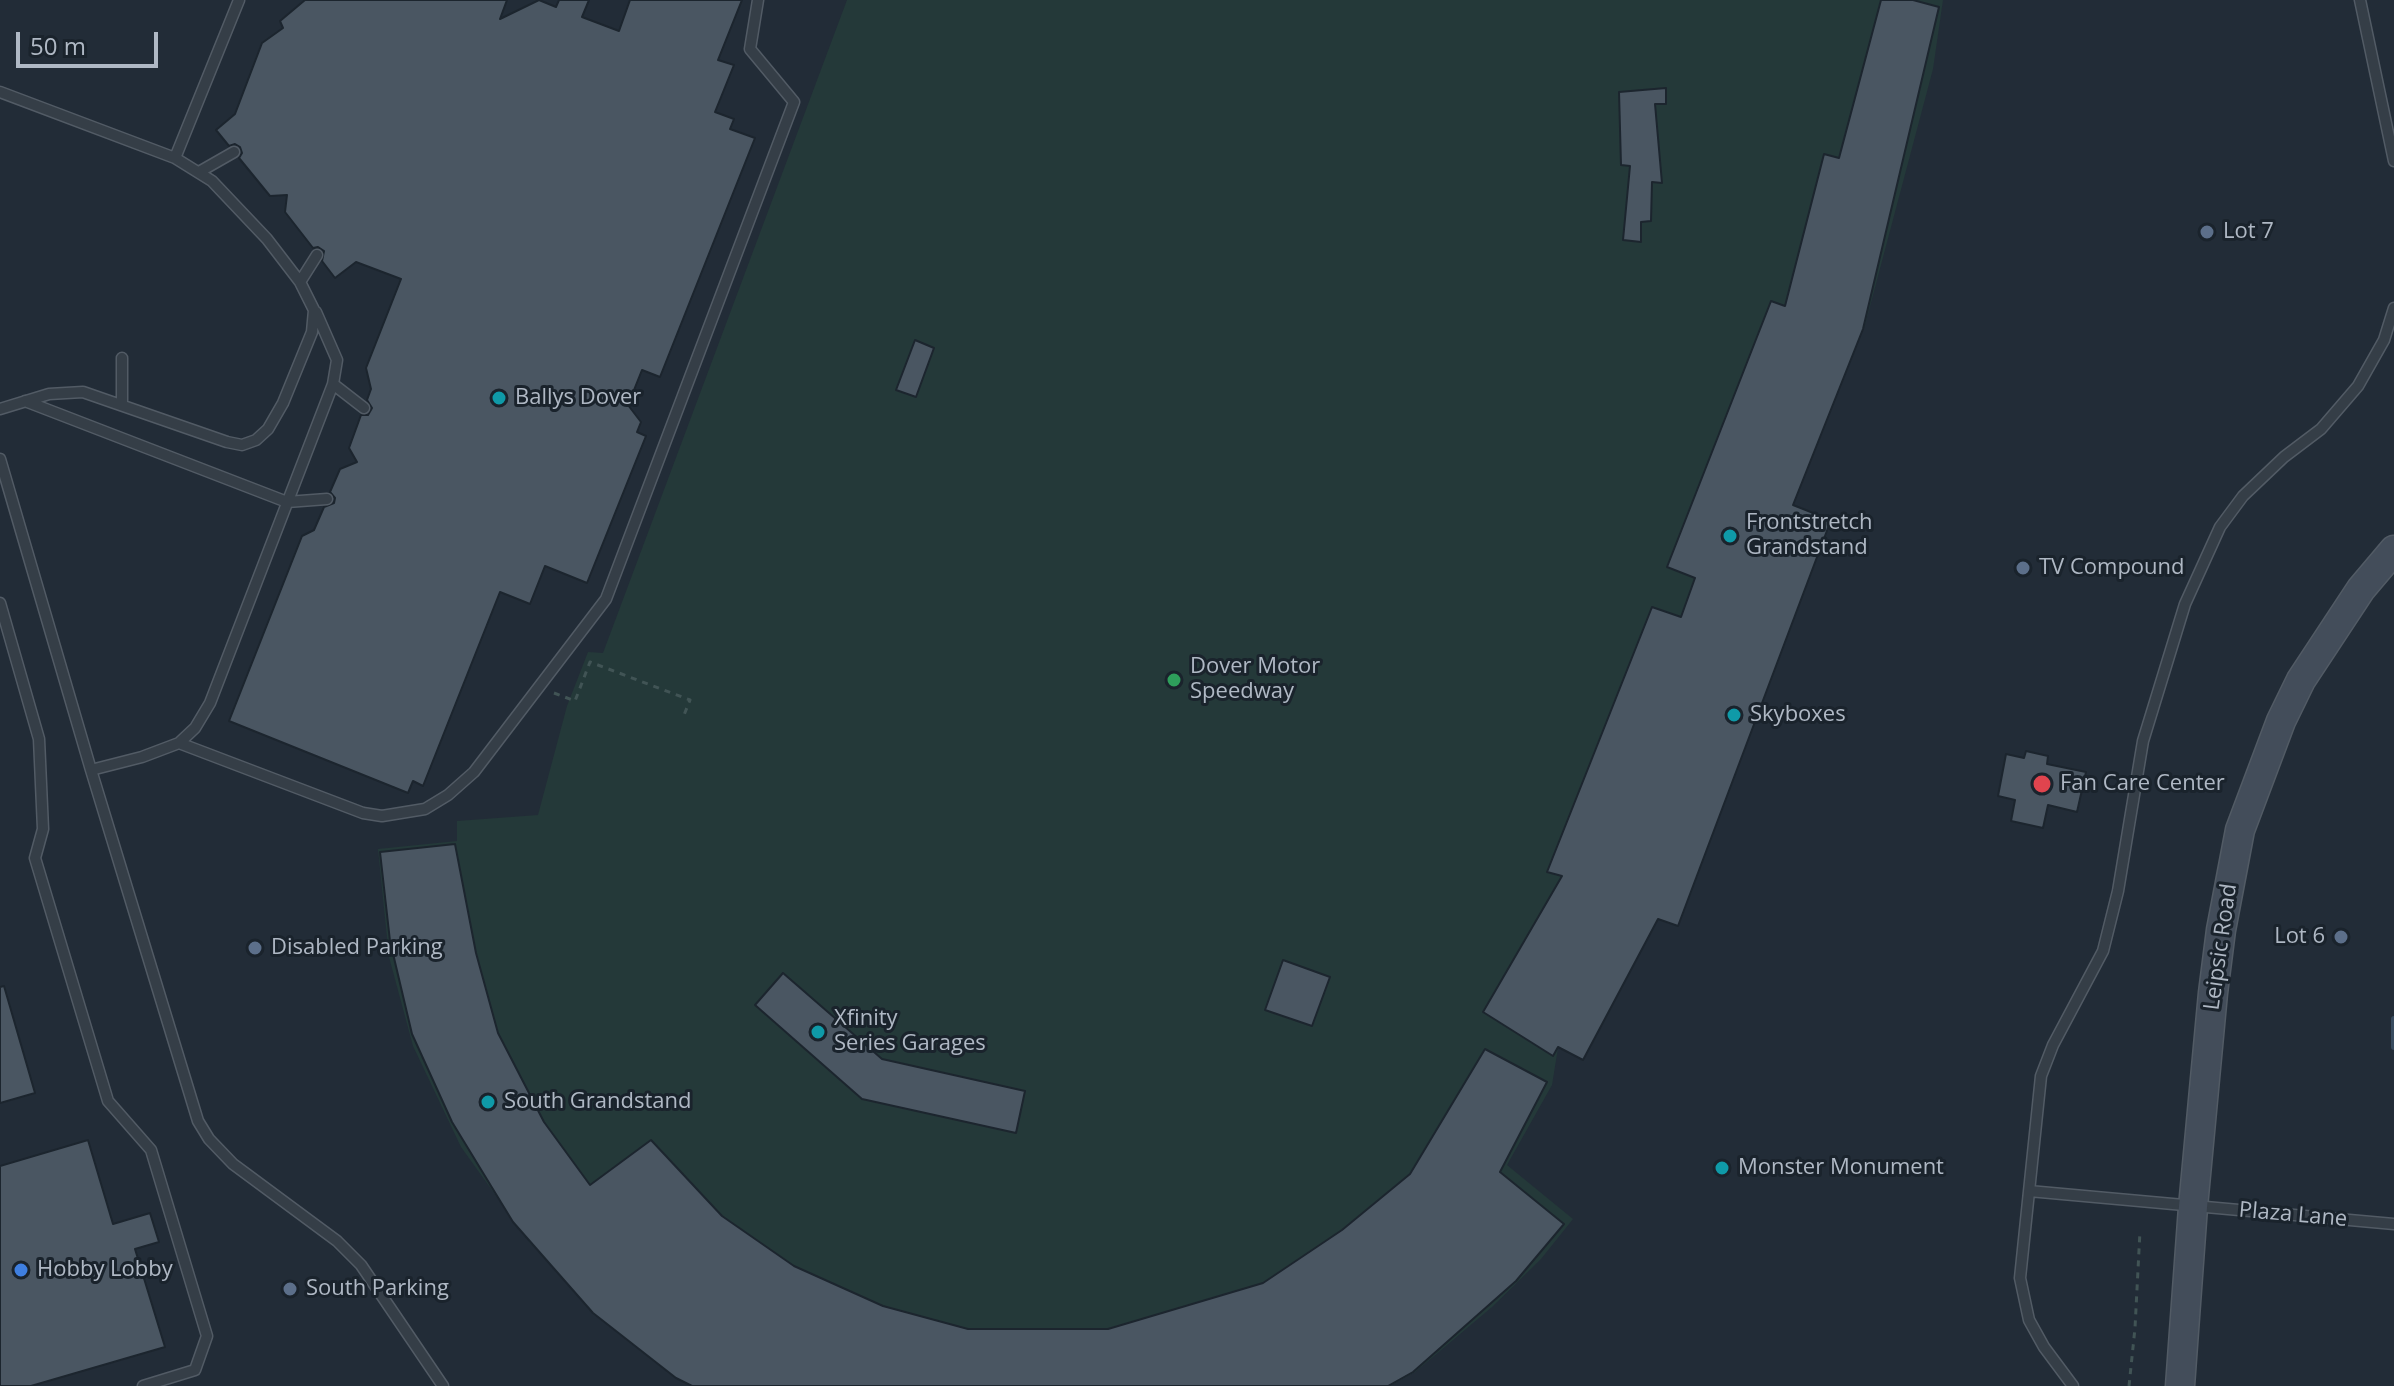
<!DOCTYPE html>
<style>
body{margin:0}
#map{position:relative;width:2394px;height:1386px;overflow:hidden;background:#222c37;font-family:"Open Sans",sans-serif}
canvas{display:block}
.scale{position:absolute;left:16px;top:32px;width:142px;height:36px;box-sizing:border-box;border:4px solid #afb8c4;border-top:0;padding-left:10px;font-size:24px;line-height:28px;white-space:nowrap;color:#afb8c4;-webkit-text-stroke:6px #1a232c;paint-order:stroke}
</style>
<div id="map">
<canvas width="2394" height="1386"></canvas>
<div class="scale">50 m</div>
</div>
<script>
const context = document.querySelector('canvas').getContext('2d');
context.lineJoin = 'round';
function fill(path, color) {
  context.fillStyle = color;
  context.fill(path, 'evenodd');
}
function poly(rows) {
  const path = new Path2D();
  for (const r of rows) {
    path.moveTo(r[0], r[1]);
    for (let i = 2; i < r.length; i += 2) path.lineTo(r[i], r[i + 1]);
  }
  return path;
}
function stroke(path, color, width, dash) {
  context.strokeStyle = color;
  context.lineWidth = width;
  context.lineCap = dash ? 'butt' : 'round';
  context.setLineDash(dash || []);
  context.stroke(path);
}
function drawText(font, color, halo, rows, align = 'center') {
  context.font = font + ' "Open Sans",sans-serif';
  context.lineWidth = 6;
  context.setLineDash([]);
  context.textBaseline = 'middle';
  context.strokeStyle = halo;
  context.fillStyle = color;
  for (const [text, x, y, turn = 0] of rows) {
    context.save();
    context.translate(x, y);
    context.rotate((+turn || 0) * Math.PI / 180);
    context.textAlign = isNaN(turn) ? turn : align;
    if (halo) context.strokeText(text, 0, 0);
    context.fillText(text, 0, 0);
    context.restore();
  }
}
fill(poly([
 [847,0,1943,0,1933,69,1865,325,1793,505,1831,520,1678,926,1658,919,1583,1060,1558,1048,1552,1085,1507,1165,1573,1219,1541,1259,1492,1307,1415,1372,1390,1386,692,1386,629,1342,530,1243,461,1147,413,1046,389,957,378,849,457,841,457,821,538,815,567,706,588,652,603,653]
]), '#243939');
stroke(poly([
 [2394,1019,2394,1047]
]), '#384b5f', 6);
const building = poly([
 [305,0,507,0,500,19,539,0,556,7,559,0,589,0,582,17,619,31,630,0,742,0,718,60,734,65,715,112,734,119,730,129,755,138,660,377,642,370,628,405,641,422,637,432,646,436,587,583,545,566,530,604,500,592,423,786,413,781,408,793,229,721,302,536,314,530,324,507,334,503,335,498,330,492,340,469,357,462,349,448,361,415,368,415,372,408,367,400,371,389,366,368,401,279,356,262,335,278,322,261,324,251,318,247,313,248,285,212,287,195,270,196,239,158,242,153,240,147,235,144,229,146,216,130,235,114,262,43,283,28,280,21,305,0],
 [1881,0,1913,0,1939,7,1863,329,1793,505,1831,520,1678,926,1658,919,1583,1060,1558,1047,1553,1056,1483,1012,1562,876,1547,872,1652,607,1681,617,1695,578,1667,567,1771,301,1785,306,1824,154,1839,158,1881,0],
 [1666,88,1666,104,1655,104,1662,183,1652,182,1651,221,1641,222,1641,242,1623,240,1630,166,1621,165,1619,92,1666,88],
 [915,340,934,348,916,397,896,390,915,340],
 [2026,751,2048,756,2047,764,2086,772,2077,812,2048,805,2043,828,2011,821,2015,800,1998,796,2006,754,2024,758,2026,751],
 [455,844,476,953,498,1033,544,1122,590,1185,651,1140,722,1216,794,1266,883,1306,968,1329,1108,1329,1263,1283,1342,1230,1410,1174,1485,1049,1547,1082,1500,1172,1564,1224,1516,1281,1413,1372,1388,1386,692,1386,676,1378,593,1313,513,1222,452,1122,412,1034,390,941,380,852,455,844],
 [1283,960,1330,977,1312,1026,1265,1010,1283,960],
 [783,973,882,1059,1025,1091,1016,1133,862,1099,755,1005,783,973],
 [4,986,35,1093,0,1103,0,987,4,986],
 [88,1140,113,1224,150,1213,159,1242,135,1249,165,1347,31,1386,0,1386,0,1166,88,1140]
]);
fill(building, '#4a5662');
stroke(building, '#1c252e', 2);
const lane = poly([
 [2360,0,2394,161],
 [0,92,175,158,212,181,267,239,300,282,314,310,312,332,283,403,268,429,256,440,242,445,227,442,83,392,49,394,0,409],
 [175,158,239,0],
 [199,172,234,152],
 [300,282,317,255],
 [333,384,364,408],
 [25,401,287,502,327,499],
 [122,403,122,358],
 [0,459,91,770,198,1121,209,1139,233,1164,337,1241,361,1265,443,1386],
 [0,603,39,739,43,829,35,858,108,1101,151,1150,207,1336,195,1370,143,1386],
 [179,743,363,813,382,816,425,809,448,795,474,772,606,599,794,102,750,49,758,0],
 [91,770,142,757,179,743,195,728,210,703,333,384,337,360,316,312],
 [2029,1191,2394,1224],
 [2073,1386,2044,1347,2029,1320,2020,1278,2041,1076,2053,1045,2103,951,2118,891,2143,741,2185,604,2220,527,2243,496,2284,457,2321,429,2358,386,2384,340,2394,308]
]);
const secondary = poly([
 [2180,1386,2193,1207,2213,993,2221,930,2240,830,2281,721,2301,680,2361,589,2394,550]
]);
stroke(lane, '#525b65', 13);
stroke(secondary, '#525b65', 31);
stroke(poly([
 [554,693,575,701,590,662,690,700,684,715],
 [2129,1386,2135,1328,2140,1231]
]), '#415455', 3, [6, 6]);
stroke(lane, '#353e47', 10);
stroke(secondary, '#434d5a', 28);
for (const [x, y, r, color] of [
 [2207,232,8,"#5c6f8a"],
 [499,398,8,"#0f9aa8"],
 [1730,536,8,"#0f9aa8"],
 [2023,568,8,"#5c6f8a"],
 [1174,680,8,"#2e9e5b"],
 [1734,715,8,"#0f9aa8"],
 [2042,784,10,"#e0444e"],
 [2341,937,8,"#5c6f8a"],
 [255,948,8,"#5c6f8a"],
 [818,1032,8,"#0f9aa8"],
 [488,1102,8,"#0f9aa8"],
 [1722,1168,8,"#0f9aa8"],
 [21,1270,8,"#3f7fe0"],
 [290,1289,8,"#5c6f8a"]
]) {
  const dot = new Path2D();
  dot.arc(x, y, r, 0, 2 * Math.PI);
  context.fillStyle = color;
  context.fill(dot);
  stroke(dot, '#1a232c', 3);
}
drawText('22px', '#afb8c4', '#1a232c', [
 ["Lot 7",2223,232],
 ["Ballys Dover",515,398],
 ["Frontstretch",1746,523],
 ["Grandstand",1746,548],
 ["TV Compound",2039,568],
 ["Dover Motor",1190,667],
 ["Speedway",1190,692],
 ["Skyboxes",1750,715],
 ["Fan Care Center",2060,784],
 ["Lot 6",2325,937,"right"],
 ["Disabled Parking",271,948],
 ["Xfinity",834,1019],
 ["Series Garages",834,1044],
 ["South Grandstand",504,1102],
 ["Monster Monument",1738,1168],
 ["Hobby Lobby",37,1270],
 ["South Parking",306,1289]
], 'left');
drawText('22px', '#afb8c4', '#1a232c', [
 ["Leipsic Road",2221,947,-82],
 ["Plaza Lane",2293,1215,5]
]);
</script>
